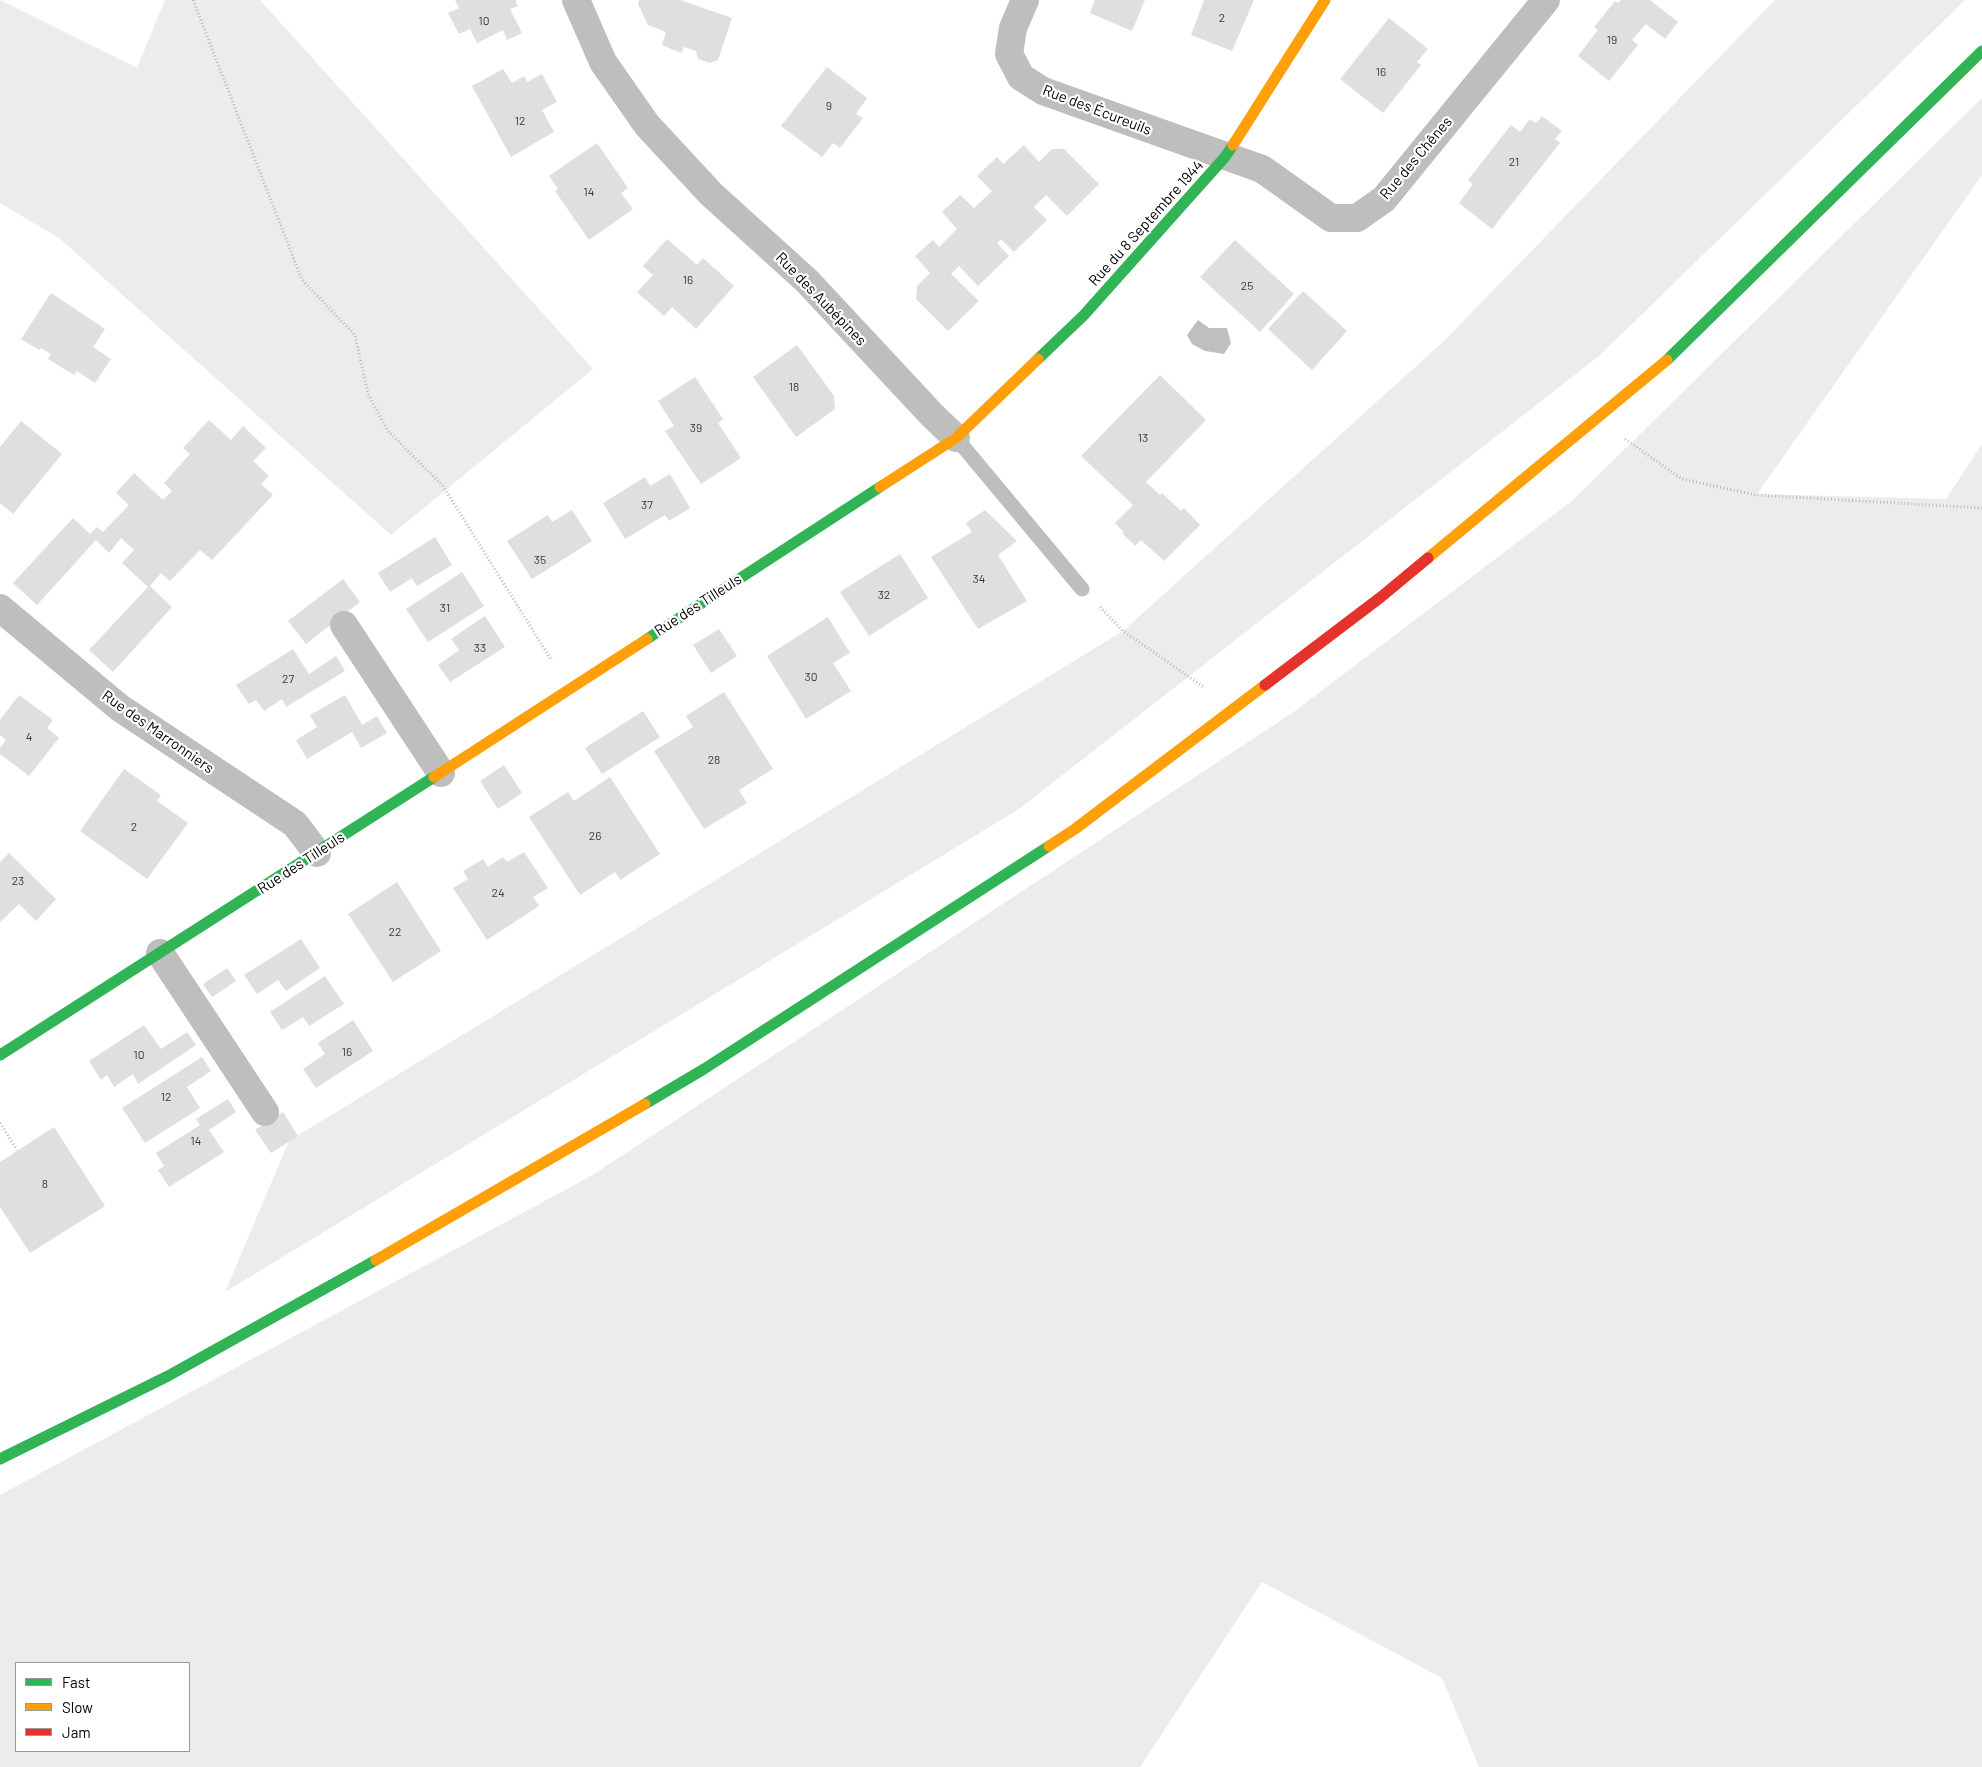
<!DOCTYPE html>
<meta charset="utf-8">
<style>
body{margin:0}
#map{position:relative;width:1982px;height:1767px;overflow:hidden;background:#fff;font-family:Barlow,sans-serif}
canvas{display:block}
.legend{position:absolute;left:15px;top:1662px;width:175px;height:90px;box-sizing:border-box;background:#fff;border:1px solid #999;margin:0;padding:6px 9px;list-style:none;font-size:15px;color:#000}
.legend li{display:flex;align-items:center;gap:10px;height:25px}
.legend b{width:25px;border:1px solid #999}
</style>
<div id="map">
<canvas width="1982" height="1767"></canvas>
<ul class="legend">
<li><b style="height:6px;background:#30b455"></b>Fast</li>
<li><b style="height:6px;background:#ff9f0a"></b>Slow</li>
<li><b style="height:6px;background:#e5322d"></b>Jam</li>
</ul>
</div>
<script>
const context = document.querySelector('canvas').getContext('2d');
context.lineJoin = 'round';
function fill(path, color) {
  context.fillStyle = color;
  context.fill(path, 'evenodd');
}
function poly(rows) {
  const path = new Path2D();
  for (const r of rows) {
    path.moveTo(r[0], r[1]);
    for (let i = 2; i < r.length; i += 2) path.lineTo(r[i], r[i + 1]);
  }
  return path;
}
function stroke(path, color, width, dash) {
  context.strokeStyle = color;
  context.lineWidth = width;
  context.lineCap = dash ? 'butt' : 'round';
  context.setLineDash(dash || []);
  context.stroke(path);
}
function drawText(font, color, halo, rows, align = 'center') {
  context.font = font + ' Barlow,sans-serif';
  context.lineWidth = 4.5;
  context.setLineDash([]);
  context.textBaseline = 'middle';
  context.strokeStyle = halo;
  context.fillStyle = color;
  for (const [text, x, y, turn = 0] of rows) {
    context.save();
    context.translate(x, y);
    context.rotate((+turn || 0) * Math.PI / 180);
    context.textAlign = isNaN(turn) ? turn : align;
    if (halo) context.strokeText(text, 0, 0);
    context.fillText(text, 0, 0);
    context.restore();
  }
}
fill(poly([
 [0,0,137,68,165,0,260,0,593,369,391,535,59,238,0,203],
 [1775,0,1965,0,1599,356,1019,809,225,1292,289,1141,1123,631,1444,341],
 [1982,98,1982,175,1757,494,1946,499,1982,444,1982,1767,1479,1767,1442,1678,1262,1582,1140,1767,0,1767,0,1495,591,1176,1295,711,1573,500],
 [16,1663,189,1663,189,1751,16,1751]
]), '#ececec');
fill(poly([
 [1198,320,1209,328,1227,328,1231,343,1224,354,1205,351,1192,344,1187,335]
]), '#bfbfbf');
fill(poly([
 [455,0,515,0,518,6,510,9,522,33,507,40,503,30,477,43,470,29,459,34,448,13,459,8],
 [639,0,680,0,732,18,718,60,710,63,698,59,696,51,684,47,681,53,662,45,666,32,648,25,638,4],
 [1095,0,1145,0,1132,31,1090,13],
 [1204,0,1254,0,1232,51,1191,35],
 [1621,0,1650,0,1678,22,1665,39,1646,24,1632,40,1638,45,1609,81,1578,56,1598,30,1594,27,1615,1,1618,3],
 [1389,18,1428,49,1417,62,1421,65,1383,113,1340,79],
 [827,67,867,98,856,114,863,118,840,148,833,143,822,157,781,126],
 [503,69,512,83,524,76,527,82,542,74,557,102,542,110,554,132,511,157,472,86],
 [1542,116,1562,131,1555,139,1560,143,1492,229,1459,203,1473,184,1468,180,1511,125,1520,132,1530,119,1536,123],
 [597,143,628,188,621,193,633,209,589,240,555,191,558,189,549,176],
 [1024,145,1039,162,1052,149,1064,149,1099,184,1067,216,1046,195,1034,207,1047,220,1014,252,1001,239,997,243,1009,256,978,286,959,266,951,274,979,301,948,331,916,299,917,286,930,273,915,256,933,240,939,247,957,229,942,212,960,195,974,208,992,191,977,176,997,157,1003,164],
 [667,239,697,265,703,258,734,286,696,329,672,307,664,316,637,292,653,275,643,266],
 [1235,240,1294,294,1260,332,1200,277],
 [1303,291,1347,331,1312,370,1268,329],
 [51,293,105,329,93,347,111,359,95,383,77,371,74,375,48,359,51,354,41,348,39,350,21,339],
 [797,345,834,396,835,409,796,437,753,377],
 [1160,375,1206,420,1146,482,1160,495,1162,493,1181,511,1184,508,1200,525,1164,561,1141,540,1135,546,1122,533,1124,532,1115,523,1133,505,1081,456],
 [695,377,723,419,718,423,741,458,701,484,665,431,674,426,658,401],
 [209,420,231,440,243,426,266,448,253,461,269,476,261,484,273,495,212,560,200,550,170,581,161,573,150,586,172,607,113,672,89,650,148,587,122,563,134,550,121,538,109,553,96,540,37,605,13,583,73,518,90,534,97,527,103,532,129,505,116,493,134,473,163,500,172,491,164,483,190,454,183,448],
 [21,421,62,454,13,514,0,503,0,447],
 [670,474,690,508,669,521,665,515,625,539,603,503,645,477,650,486],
 [572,510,592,541,532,579,507,541,548,515,552,522],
 [985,510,1017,541,998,555,1027,601,978,629,931,557,972,532,966,523],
 [435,537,452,565,417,586,412,578,390,592,378,573],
 [900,554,928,598,869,636,840,592],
 [462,572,484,606,428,642,406,609],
 [343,579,360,602,306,644,288,621],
 [485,616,505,647,450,682,438,665,459,650,451,639],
 [828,617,850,653,833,663,851,691,806,719,767,656],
 [719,629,737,656,711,673,693,645],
 [293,649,309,674,336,656,345,671,286,707,282,699,264,711,256,700,249,704,236,685],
 [724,692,773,769,739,790,747,803,704,829,654,751,693,727,686,716],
 [19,695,53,720,47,728,59,738,29,776,0,754,0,748,6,740,0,735,0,720],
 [345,695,362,725,377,716,387,733,361,748,352,732,307,759,296,740,317,727,310,715],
 [643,711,660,737,602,774,585,748],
 [504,765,522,793,498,809,480,781],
 [124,769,161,795,157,801,188,823,147,879,80,831],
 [610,777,660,854,620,880,615,872,580,895,529,817,568,792,574,801],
 [524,852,548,888,533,897,539,906,487,940,453,888,468,879,463,871,483,859,488,867,503,857,507,862],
 [9,853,56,899,36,921,19,904,0,922,0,862],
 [397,882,441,951,393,982,348,914],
 [301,939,320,968,286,991,278,980,257,994,244,975],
 [227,968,236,981,212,997,203,984],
 [325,976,344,1004,309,1026,303,1017,282,1030,270,1012],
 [353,1020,373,1051,316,1088,303,1069,325,1054,318,1043],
 [144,1025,161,1049,187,1032,196,1045,138,1084,133,1074,114,1087,107,1075,101,1080,89,1061],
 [202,1057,211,1071,187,1087,200,1108,145,1143,122,1108],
 [228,1099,236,1112,209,1130,224,1152,169,1187,158,1170,164,1166,156,1153,200,1125,196,1119],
 [283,1112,298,1136,271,1153,255,1130],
 [54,1127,105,1206,30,1253,0,1207,0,1162]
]), '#dfdfdf');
stroke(poly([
 [193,0,302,280,355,335,368,394,388,431,443,486,552,661],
 [1625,439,1682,479,1756,495,1982,508],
 [1100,607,1123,631,1205,688],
 [0,1123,17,1150]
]), '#b9b9b9', 3, [1, 2.5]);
stroke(poly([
 [956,438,1082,589]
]), '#bebebe', 15);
stroke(poly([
 [576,0,603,62,647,125,711,194,807,281,932,415,956,438],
 [1025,0,1013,28,1009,54,1021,77,1043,91,1262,169,1331,218,1357,218,1384,199,1546,0],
 [0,608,120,708,295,824,317,853],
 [344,625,441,773],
 [160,953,265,1112]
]), '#bebebe', 28);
stroke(poly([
 [1038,359,1084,315,1225,157,1233,145],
 [1667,360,1982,51],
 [647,639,880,487],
 [0,1055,434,777],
 [645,1104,704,1069,1049,846],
 [0,1459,168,1376,376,1260]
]), '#30b455', 11);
stroke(poly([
 [1233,145,1325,0],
 [880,487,956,438,1038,359],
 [1428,558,1667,360],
 [434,777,647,639],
 [1049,846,1075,829,1265,685],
 [376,1260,645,1104]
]), '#ff9f0a', 11);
stroke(poly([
 [1265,685,1381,597,1428,558]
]), '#e5322d', 11);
drawText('12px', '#383838', null, [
 ["2",1222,18],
 ["10",484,21],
 ["19",1612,40],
 ["16",1381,72],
 ["9",829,106],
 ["12",520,121],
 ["21",1514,162],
 ["14",589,192],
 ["16",688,280],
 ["25",1247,286],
 ["18",794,387],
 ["39",696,428],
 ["13",1143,438],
 ["37",647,505],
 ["35",540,560],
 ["34",979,579],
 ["32",884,595],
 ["31",445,608],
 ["33",480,648],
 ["30",811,677],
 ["27",288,679],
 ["4",29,737],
 ["28",714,760],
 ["2",134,827],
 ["26",595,836],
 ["23",18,881],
 ["24",498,893],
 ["22",395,932],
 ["16",347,1052],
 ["10",139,1055],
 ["12",166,1097],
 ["14",196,1141],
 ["8",45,1184]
]);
drawText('15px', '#000', '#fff', [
 ["Rue des Écureuils",1097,110,21],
 ["Rue des Chênes",1416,158,-50],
 ["Rue du 8 Septembre 1944",1146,223,-48],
 ["Rue des Aubépines",821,299,46],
 ["Rue des Tilleuls",698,605,-33],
 ["Rue des Marronniers",158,732,35],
 ["Rue des Tilleuls",301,863,-33]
]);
</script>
